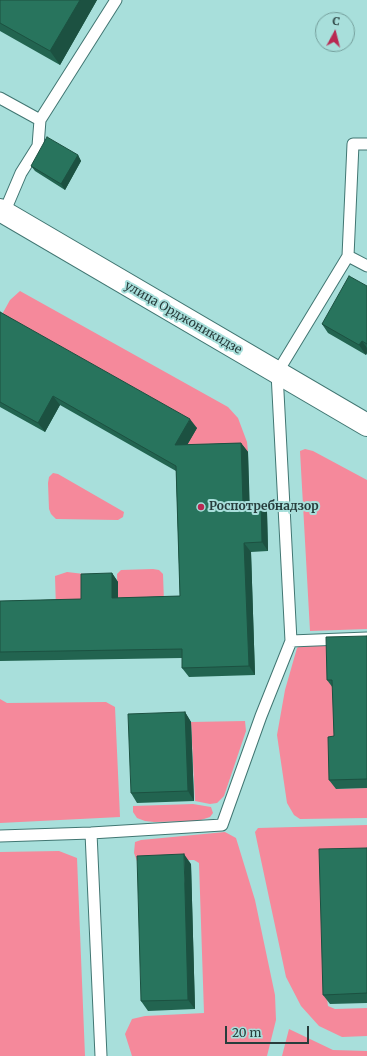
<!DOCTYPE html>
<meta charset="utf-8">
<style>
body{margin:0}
#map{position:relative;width:367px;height:1056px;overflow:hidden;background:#a8dfdb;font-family:Merriweather,serif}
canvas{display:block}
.north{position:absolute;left:315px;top:12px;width:40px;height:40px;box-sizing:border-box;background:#a8dfdb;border:1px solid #749e9b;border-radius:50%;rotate:7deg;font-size:11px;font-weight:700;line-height:16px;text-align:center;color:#273d3c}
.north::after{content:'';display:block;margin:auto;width:14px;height:18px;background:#b92952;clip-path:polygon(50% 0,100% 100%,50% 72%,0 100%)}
.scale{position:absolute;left:225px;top:1026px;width:84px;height:18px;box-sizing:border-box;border:2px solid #273d3c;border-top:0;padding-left:5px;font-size:12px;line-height:14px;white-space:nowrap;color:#273d3c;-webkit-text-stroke:3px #a8dfdb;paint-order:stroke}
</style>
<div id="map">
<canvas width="367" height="1056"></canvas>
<div class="north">С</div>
<div class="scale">20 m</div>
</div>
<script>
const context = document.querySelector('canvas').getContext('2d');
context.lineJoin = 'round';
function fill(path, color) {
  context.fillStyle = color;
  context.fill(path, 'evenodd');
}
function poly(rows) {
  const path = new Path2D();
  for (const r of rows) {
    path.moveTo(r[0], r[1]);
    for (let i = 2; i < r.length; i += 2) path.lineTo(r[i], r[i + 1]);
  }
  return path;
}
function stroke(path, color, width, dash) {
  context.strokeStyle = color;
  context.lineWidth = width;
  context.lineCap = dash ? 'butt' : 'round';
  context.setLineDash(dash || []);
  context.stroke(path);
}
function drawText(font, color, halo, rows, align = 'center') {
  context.font = font + ' Merriweather,serif';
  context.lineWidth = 4;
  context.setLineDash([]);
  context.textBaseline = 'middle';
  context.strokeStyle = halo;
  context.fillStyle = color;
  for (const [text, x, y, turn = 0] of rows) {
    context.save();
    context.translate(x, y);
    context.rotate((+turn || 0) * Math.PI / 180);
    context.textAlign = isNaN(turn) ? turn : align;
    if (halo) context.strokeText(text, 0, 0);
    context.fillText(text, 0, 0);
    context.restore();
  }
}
fill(poly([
 [20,291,228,407,238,418,247,442,248,452,182,454,196,427,0,318,10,300],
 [305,449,313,451,367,480,367,629,310,631,300,451],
 [53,473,58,474,124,512,123,517,118,520,56,519,51,514,49,509,48,483,49,477],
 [153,569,159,570,163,574,166,658,118,606,117,574,121,570],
 [67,572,84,574,87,608,56,609,55,576],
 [367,641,336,789,367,788,367,818,300,819,294,815,287,803,277,735,285,690,297,648,303,644],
 [0,699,7,703,106,702,115,707,120,817,0,823],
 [245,721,246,731,224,796,217,803,210,804,195,801,191,722],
 [193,804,211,807,213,813,210,817,198,821,154,822,145,821,137,818,133,812,133,806],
 [367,825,367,852,326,992,328,1006,335,1009,367,1008,367,1036,342,1037,319,1026,301,1006,286,977,255,832,258,828],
 [225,832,236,838,255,900,275,995,276,1020,267,1056,132,1056,125,1034,132,1019,145,1016,204,1013,199,863,194,860,137,861,134,853,135,842,141,840],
 [59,851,77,858,85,1056,0,1056,0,852],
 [289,1029,333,1050,367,1051,367,1056,282,1056]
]), '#f5899b');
const service = poly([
 [0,98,40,120],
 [4,213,21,173,38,146,40,120,116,0],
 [348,256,367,266],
 [291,641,367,638],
 [91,833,101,1056],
 [0,836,91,833,222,825,261,716,291,641,277,373,348,256,353,144,367,144]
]);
const secondary = poly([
 [0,210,367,425]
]);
stroke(service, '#417672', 13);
stroke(secondary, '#417672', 24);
stroke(service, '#fff', 11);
stroke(secondary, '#fff', 22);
fill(poly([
 [0,0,97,0,60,65,0,31],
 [78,155,81,161,65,190,35,171,31,166],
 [367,286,367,353,366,355,328,333,322,324],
 [0,312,197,428,187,445,241,443,248,452,249,503,267,512,268,551,251,552,255,675,189,677,182,668,182,658,0,661,0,601,81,599,112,573,118,582,118,598,180,596,176,471,60,405,45,432,0,407],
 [367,636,367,788,336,789,329,780,334,736,333,688,327,680],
 [185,712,191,722,194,801,137,803,131,793],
 [367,849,367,1003,330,1004,323,995],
 [191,864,195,1009,148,1011,141,1001]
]), '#226450');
fill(poly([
 [80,0,97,0,60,65,50,51],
 [78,155,81,161,65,190,61,184],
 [362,341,367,348,367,353,366,355,359,345],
 [53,396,60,405,45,432,38,423],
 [190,419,197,428,182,454,175,445],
 [241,443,248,452,250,512,243,503],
 [261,503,267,512,268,551,262,542],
 [244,543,251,552,255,675,249,666],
 [112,573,118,582,118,606,112,598],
 [185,712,191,722,194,801,188,791],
 [184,854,191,864,195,1009,188,1000]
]), '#1c5141');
const building = poly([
 [0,0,80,0,50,51,0,23,0,0],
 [47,137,78,155,61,184,31,166,47,137],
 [349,276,367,286,367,344,362,341,359,345,322,324,349,276],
 [0,312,190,419,175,445,241,443,243,503,261,503,262,542,244,543,249,666,182,668,182,649,0,652,0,601,81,599,81,574,112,573,112,598,180,596,176,466,53,396,38,423,0,402,0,312],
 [367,636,367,779,329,780,328,737,334,736,332,680,327,680,326,637,367,636],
 [185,712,188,791,131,793,128,714,185,712],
 [367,848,367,993,323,995,319,849,367,848],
 [184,854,188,1000,141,1001,137,856,184,854]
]);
fill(building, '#28745d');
stroke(building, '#1c5141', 1);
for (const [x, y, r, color] of [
 [201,507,4,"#b92952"]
]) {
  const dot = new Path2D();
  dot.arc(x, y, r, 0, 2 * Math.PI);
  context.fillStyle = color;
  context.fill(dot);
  stroke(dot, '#a8dfdb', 1.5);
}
drawText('12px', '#273d3c', '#a8dfdb', [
 ["улица Орджоникидзе",183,318,30]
]);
drawText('bold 12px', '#273d3c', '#a8dfdb', [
 ["Роспотребнадзор",209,507]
], 'left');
</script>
